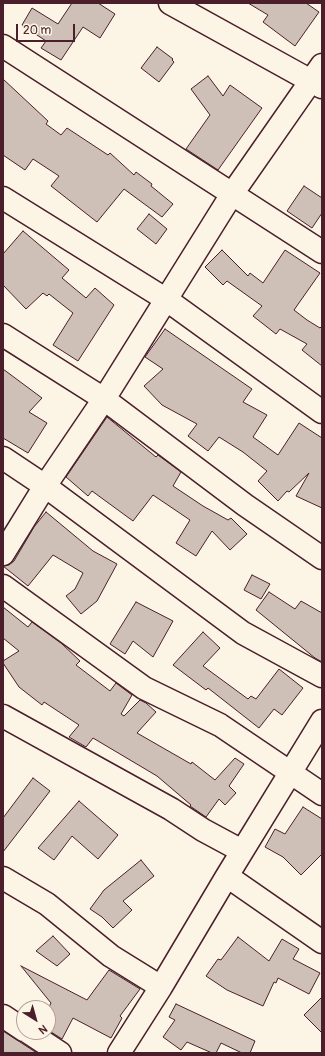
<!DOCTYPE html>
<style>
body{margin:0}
#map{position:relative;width:325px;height:1056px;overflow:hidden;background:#fcf5e5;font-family:Pangolin,sans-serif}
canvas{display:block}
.frame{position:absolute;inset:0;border:4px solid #4a1f2b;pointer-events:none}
.north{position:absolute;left:16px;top:1000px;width:40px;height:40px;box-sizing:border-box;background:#fcf5e5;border:1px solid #b59f9b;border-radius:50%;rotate:143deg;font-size:11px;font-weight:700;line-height:16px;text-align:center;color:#4a1f2b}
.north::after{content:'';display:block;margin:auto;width:14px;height:18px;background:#4a1f2b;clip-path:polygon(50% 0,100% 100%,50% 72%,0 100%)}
.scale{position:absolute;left:16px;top:24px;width:59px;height:18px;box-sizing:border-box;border:2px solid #4a1f2b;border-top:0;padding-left:5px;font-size:12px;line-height:14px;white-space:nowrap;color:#4a1f2b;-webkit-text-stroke:3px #fcf5e5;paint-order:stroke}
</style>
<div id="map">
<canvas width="325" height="1056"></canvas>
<div class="frame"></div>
<div class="north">N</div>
<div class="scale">20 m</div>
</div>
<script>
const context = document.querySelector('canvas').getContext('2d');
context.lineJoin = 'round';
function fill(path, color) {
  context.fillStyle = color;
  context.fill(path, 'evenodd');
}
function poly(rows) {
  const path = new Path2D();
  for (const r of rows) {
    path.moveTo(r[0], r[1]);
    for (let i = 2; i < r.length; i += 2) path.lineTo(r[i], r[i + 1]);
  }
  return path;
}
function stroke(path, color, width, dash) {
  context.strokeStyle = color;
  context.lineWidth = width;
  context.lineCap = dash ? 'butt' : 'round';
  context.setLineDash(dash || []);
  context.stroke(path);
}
const building = poly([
 [72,3,98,3,115,14,100,38,83,27,61,60,41,48,46,41,22,25,32,8,58,24,72,3],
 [248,3,306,3,319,12,295,46,263,22,268,15,248,3],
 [157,47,173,59,172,60,174,62,159,82,141,68,157,47],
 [208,76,223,96,230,85,262,108,218,170,186,149,210,115,191,89,208,76],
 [3,79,48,121,46,124,61,135,67,128,108,155,110,153,134,175,136,172,152,184,151,186,173,204,162,217,124,189,97,222,51,186,59,176,33,159,25,170,3,155,3,79],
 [304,186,322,198,322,213,312,228,287,211,304,186],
 [149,214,167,229,156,244,137,229,149,214],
 [23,231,69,270,62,278,86,298,95,288,114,305,78,361,53,345,73,313,49,294,47,296,43,293,26,309,3,285,3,254,23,231],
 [222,250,248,276,250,273,263,283,285,250,320,273,294,310,307,320,320,328,322,326,322,366,302,350,307,344,280,329,276,334,253,316,262,306,227,281,223,285,205,267,222,250],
 [165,329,252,389,243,402,267,415,253,437,278,455,299,423,322,438,322,508,296,496,309,473,289,492,287,491,278,501,258,481,267,471,243,452,219,437,208,451,188,436,197,424,162,405,144,386,163,369,145,357,165,329],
 [3,369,42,398,29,412,47,423,28,453,3,438,3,369],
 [107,417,156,457,158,455,181,472,173,486,203,506,228,520,231,518,247,534,230,550,212,531,196,556,176,543,190,520,153,495,133,521,92,491,88,496,66,477,107,417],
 [46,512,93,551,117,564,97,601,81,614,66,596,75,589,83,573,53,555,28,586,3,566,9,565,14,561,34,527,46,512],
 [252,575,270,584,261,599,244,590,252,575],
 [269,592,295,609,301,601,322,613,322,662,315,658,256,610,269,592],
 [136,602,173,621,153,657,133,641,125,654,110,644,136,602],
 [3,607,28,627,32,622,61,643,80,661,76,665,110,691,116,683,132,695,121,714,124,716,140,700,146,703,156,712,137,733,191,764,192,762,215,780,235,758,244,764,229,786,236,793,225,805,219,799,206,817,190,806,191,805,157,776,93,738,86,747,69,737,79,725,44,702,42,705,19,687,3,663,3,661,19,651,3,638,3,607],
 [203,632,220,648,203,666,248,699,251,696,256,699,279,669,303,688,282,715,274,709,259,728,208,688,206,690,173,665,203,632],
 [33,778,50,791,3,852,3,818,33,778],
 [79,801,118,835,98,859,72,836,54,860,38,848,79,801],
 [303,807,322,819,322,854,301,875,283,857,265,847,275,829,285,834,303,807],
 [141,860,154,876,123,901,132,910,113,928,102,917,90,909,104,890,141,860],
 [53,936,70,954,57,966,36,951,53,936],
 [238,937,269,961,282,939,299,949,293,959,320,973,309,994,278,978,276,983,274,982,263,1006,227,990,206,976,218,959,221,960,238,937],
 [21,966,87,1000,109,970,140,989,120,1016,122,1018,111,1038,73,1018,62,1039,48,1030,48,1009,51,1003,21,966],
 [322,997,322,1033,304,1015,322,997],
 [176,1004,255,1041,250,1053,242,1053,221,1043,216,1053,212,1053,187,1042,181,1050,163,1037,175,1020,169,1017,176,1004],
 [3,1031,37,1053,3,1053,3,1031]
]);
fill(building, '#cfc0b7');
stroke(building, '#4a1f2b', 1);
const street = poly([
 [170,3,322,87],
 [3,46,322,252],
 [3,198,167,300,322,412],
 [3,335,104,399,245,505,322,558],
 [3,458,45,486,243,633,322,676],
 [3,554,45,486,104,399,232,194,322,65],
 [3,586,144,688,220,725,322,794],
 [3,716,171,809,203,830,242,851],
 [227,876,322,942],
 [3,878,47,904,111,956,161,987],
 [3,1016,24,1030],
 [28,1032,60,1053],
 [119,1053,161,987,227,876,322,721]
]);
stroke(street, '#4a1f2b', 25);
stroke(street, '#fcf5e5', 22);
</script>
